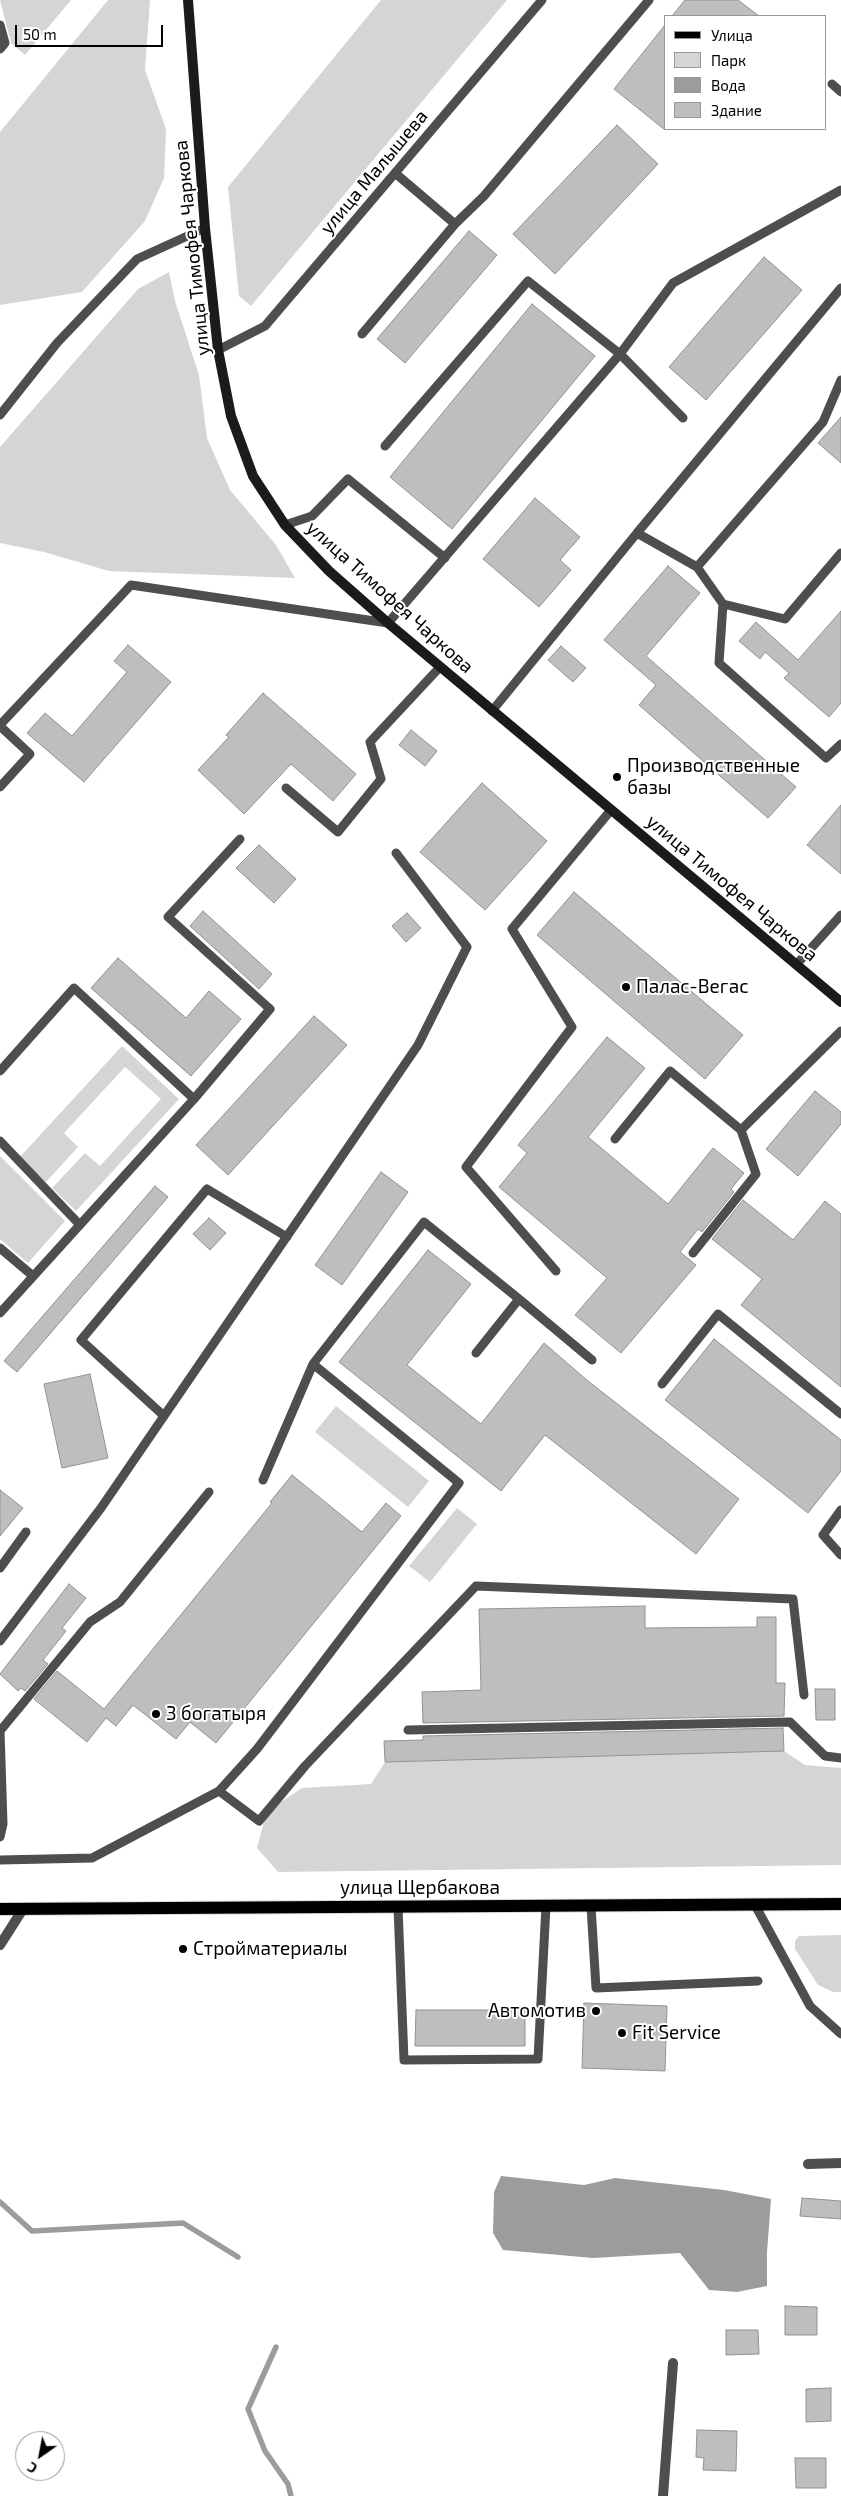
<!DOCTYPE html>
<meta charset="utf-8">
<style>
body{margin:0}
#map{position:relative;width:841px;height:2496px;overflow:hidden;background:#fff;font-family:"Exo 2",sans-serif}
canvas{display:block}
.legend{position:absolute;left:664px;top:15px;width:162px;height:115px;box-sizing:border-box;background:#fff;border:1px solid #999;margin:0;padding:6px 9px;list-style:none;font-size:15px;color:#000}
.legend li{display:flex;align-items:center;gap:10px;height:25px}
.legend b{width:25px;border:1px solid #999}
.north{position:absolute;left:15px;top:2431px;width:50px;height:50px;box-sizing:border-box;background:#fff;border:1px solid #999;border-radius:50%;rotate:213deg;font-size:14px;font-weight:700;line-height:20px;text-align:center;color:#000}
.north::after{content:'';display:block;margin:auto;width:18px;height:22px;background:#000;clip-path:polygon(50% 0,100% 100%,50% 72%,0 100%)}
.scale{position:absolute;left:15px;top:25px;width:148px;height:22px;box-sizing:border-box;border:2px solid #000;border-top:0;padding-left:6px;font-size:15px;line-height:18px;white-space:nowrap;color:#000;-webkit-text-stroke:4px #fff;paint-order:stroke}
</style>
<div id="map">
<canvas width="841" height="2496"></canvas>
<ul class="legend">
<li><b style="height:6px;background:#000"></b>Улица</li>
<li><b style="height:14px;background:#d5d5d5"></b>Парк</li>
<li><b style="height:14px;background:#9c9c9c"></b>Вода</li>
<li><b style="height:14px;background:#bebebe"></b>Здание</li>
</ul>
<div class="north">С</div>
<div class="scale">50 m</div>
</div>
<script>
const context = document.querySelector('canvas').getContext('2d');
context.lineJoin = 'round';
function fill(path, color) {
  context.fillStyle = color;
  context.fill(path, 'evenodd');
}
function poly(rows) {
  const path = new Path2D();
  for (const r of rows) {
    path.moveTo(r[0], r[1]);
    for (let i = 2; i < r.length; i += 2) path.lineTo(r[i], r[i + 1]);
  }
  return path;
}
function stroke(path, color, width, dash) {
  context.strokeStyle = color;
  context.lineWidth = width;
  context.lineCap = dash ? 'butt' : 'round';
  context.setLineDash(dash || []);
  context.stroke(path);
}
function drawText(font, color, halo, rows, align = 'center') {
  context.font = font + ' "Exo 2",sans-serif';
  context.lineWidth = 4;
  context.setLineDash([]);
  context.textBaseline = 'middle';
  context.strokeStyle = halo;
  context.fillStyle = color;
  for (const [text, x, y, turn = 0] of rows) {
    context.save();
    context.translate(x, y);
    context.rotate((+turn || 0) * Math.PI / 180);
    context.textAlign = isNaN(turn) ? turn : align;
    if (halo) context.strokeText(text, 0, 0);
    context.fillText(text, 0, 0);
    context.restore();
  }
}
fill(poly([
 [0,0,71,0,25,55,11,43],
 [108,0,150,0,145,70,166,129,164,178,145,221,82,292,0,305,0,132],
 [381,0,507,0,251,306,239,296,228,187],
 [169,272,175,301,199,375,207,438,230,490,276,545,295,578,109,571,44,552,0,543,0,447,138,289],
 [122,1046,179,1099,76,1211,52,1188,85,1153,100,1166,161,1099,125,1067,64,1133,78,1147,46,1182,19,1158],
 [0,1156,65,1221,28,1263,0,1239],
 [336,1406,429,1481,408,1507,315,1432],
 [457,1508,477,1524,430,1582,409,1566],
 [784,1751,805,1765,841,1768,841,1865,278,1872,257,1848,267,1811,302,1788,371,1784,385,1762],
 [841,1935,841,1992,833,1992,818,1985,795,1949,795,1941,799,1936]
]), '#d5d5d5');
fill(poly([
 [501,2176,584,2185,615,2178,724,2190,771,2199,767,2252,767,2286,737,2292,709,2290,680,2253,593,2258,503,2250,493,2233,494,2192]
]), '#9c9c9c');
stroke(poly([
 [0,2202,32,2231,183,2223,238,2257],
 [276,2347,248,2409,265,2451,288,2484,291,2496]
]), '#9c9c9c', 5.5);
const building = poly([
 [685,0,738,0,759,16,672,16,685,0],
 [665,25,665,130,614,89,665,25],
 [617,125,658,164,555,274,513,234,617,125],
 [469,231,497,255,405,363,377,339,469,231],
 [764,257,802,290,706,400,669,367,764,257],
 [532,304,595,356,452,529,390,477,532,304],
 [841,417,841,463,818,443,841,417],
 [535,498,580,537,560,560,571,570,539,607,483,559,535,498],
 [668,566,700,593,646,656,796,787,768,818,639,705,656,685,604,640,668,566],
 [841,611,841,703,829,717,784,678,789,673,765,652,760,659,739,641,756,622,798,660,841,611],
 [128,645,171,682,84,782,27,733,45,713,72,736,127,672,114,661,128,645],
 [561,646,586,668,573,682,548,660,561,646],
 [263,693,356,774,333,801,291,764,244,814,198,770,229,737,226,735,263,693],
 [411,730,437,751,425,766,399,745,411,730],
 [482,783,547,841,485,910,420,852,482,783],
 [841,805,841,874,807,845,841,805],
 [259,845,296,879,274,903,236,868,259,845],
 [574,892,743,1035,705,1079,537,935,574,892],
 [203,911,272,974,259,989,190,926,203,911],
 [407,913,421,928,406,942,392,926,407,913],
 [118,958,186,1018,209,991,241,1019,191,1076,91,988,118,958],
 [314,1016,347,1045,228,1175,196,1145,314,1016],
 [607,1037,645,1068,588,1137,668,1204,713,1148,744,1173,731,1189,734,1192,702,1232,698,1229,680,1252,696,1265,621,1353,575,1315,607,1278,499,1187,527,1153,518,1145,607,1037],
 [815,1091,841,1112,841,1124,798,1176,766,1149,815,1091],
 [381,1172,408,1192,342,1285,315,1265,381,1172],
 [155,1186,168,1197,17,1372,4,1361,155,1186],
 [743,1200,793,1240,825,1201,841,1214,841,1387,741,1305,762,1279,712,1239,743,1200],
 [209,1218,226,1233,210,1250,193,1234,209,1218],
 [428,1250,471,1284,407,1365,481,1424,544,1343,588,1381,739,1499,696,1554,545,1435,501,1491,339,1362,428,1250],
 [714,1339,841,1440,841,1471,808,1513,665,1400,714,1339],
 [90,1374,108,1458,62,1468,44,1384,90,1374],
 [292,1475,362,1532,386,1503,401,1516,216,1743,190,1722,176,1739,133,1705,116,1726,106,1718,87,1742,34,1699,57,1671,104,1709,272,1503,270,1502,292,1475],
 [0,1490,23,1508,0,1536,0,1490],
 [69,1584,86,1598,62,1628,66,1631,43,1660,48,1664,25,1691,21,1688,18,1691,0,1674,69,1584],
 [645,1606,645,1628,757,1627,757,1617,776,1617,776,1683,785,1683,784,1716,423,1723,422,1692,481,1690,479,1609,645,1606],
 [815,1689,835,1689,835,1720,816,1720,815,1689],
 [783,1728,784,1751,385,1762,384,1741,423,1740,423,1736,783,1728],
 [584,2003,667,2006,665,2071,582,2068,584,2003],
 [416,2010,525,2010,525,2046,415,2046,416,2010],
 [802,2198,841,2201,841,2219,800,2216,802,2198],
 [785,2306,817,2307,817,2335,785,2335,785,2306],
 [726,2330,758,2330,759,2354,726,2355,726,2330],
 [831,2388,831,2421,806,2422,806,2389,831,2388],
 [697,2430,737,2431,736,2471,703,2470,704,2458,696,2457,697,2430],
 [795,2458,826,2458,826,2488,796,2488,795,2458]
]);
fill(building, '#bebebe');
stroke(building, '#929292', 1);
const primary = poly([
 [0,1909,841,1904]
]);
stroke(primary, '#dbdbdb', 14);
stroke(poly([
 [0,25,5,43,0,49],
 [832,84,841,92],
 [395,173,455,224,484,196,649,0],
 [362,334,455,224],
 [218,350,265,326,542,0],
 [0,415,57,343,137,259,205,228],
 [385,446,528,281,620,354,683,418],
 [285,525,312,516,348,479,445,558],
 [637,533,841,288],
 [697,567,723,604,719,663,826,758,841,744],
 [723,604,785,619,841,553],
 [492,711,637,533,697,567,823,422,841,380],
 [0,725,131,585,388,623,620,354,673,283,841,190],
 [0,726,30,754,0,787],
 [286,788,338,832,381,779,370,742,440,667],
 [796,965,841,915],
 [0,1071,74,988,194,1099],
 [615,1139,670,1071,741,1130,841,1031],
 [0,1141,80,1225],
 [0,1248,33,1276],
 [693,1253,756,1174,741,1130],
 [556,1271,466,1167,572,1027,512,929,611,810],
 [519,1299,592,1360],
 [0,1313,194,1099,270,1009,168,917,240,839],
 [662,1384,718,1314,841,1414],
 [164,1416,81,1340,207,1189,287,1237],
 [263,1480,313,1364],
 [841,1510,823,1535,841,1555],
 [0,1568,26,1532],
 [0,1641,101,1508,418,1045,467,947,396,853],
 [408,1730,790,1722,825,1756,841,1758],
 [219,1791,259,1821,305,1766,476,1586,793,1599,804,1695],
 [0,1837,3,1824,0,1731,90,1622,120,1602,209,1492],
 [0,1860,92,1858,219,1791,257,1749,459,1483,313,1364,424,1222,519,1299,476,1353],
 [755,1905,810,2006,841,2034],
 [591,1906,596,1988,758,1981],
 [398,1907,404,2060,538,2059,546,1906]
]), '#4e4e4e', 9);
stroke(poly([
 [808,2164,841,2163],
 [663,2496,673,2363]
]), '#4e4e4e', 10);
stroke(poly([
 [0,1945,23,1909]
]), '#4e4e4e', 10);
stroke(poly([
 [188,0,205,228,218,350,231,416,253,476,285,525,329,571,388,623,841,1002]
]), '#1b1b1b', 10);
stroke(primary, '#000', 12);
for (const [x, y, r, color] of [
 [617,777,5,"#000"],
 [626,987,5,"#000"],
 [156,1714,5,"#000"],
 [183,1949,5,"#000"],
 [596,2011,5,"#000"],
 [622,2033,5,"#000"]
]) {
  const dot = new Path2D();
  dot.arc(x, y, r, 0, 2 * Math.PI);
  context.fillStyle = color;
  context.fill(dot);
  stroke(dot, '#fff', 2);
}
drawText('19px', '#000', '#fff', [
 ["улица Малышева",374,172,-50],
 ["улица Тимофея Чаркова",192,248,-96],
 ["улица Тимофея Чаркова",390,597,42],
 ["улица Тимофея Чаркова",732,888,40],
 ["улица Щербакова",420,1888]
]);
drawText('19px', '#000', '#fff', [
 ["Производственные",627,766],
 ["базы",627,788],
 ["Палас-Вегас",636,987],
 ["3 богатыря",166,1714],
 ["Стройматериалы",193,1949],
 ["Автомотив",586,2011,"right"],
 ["Fit Service",632,2033]
], 'left');
</script>
